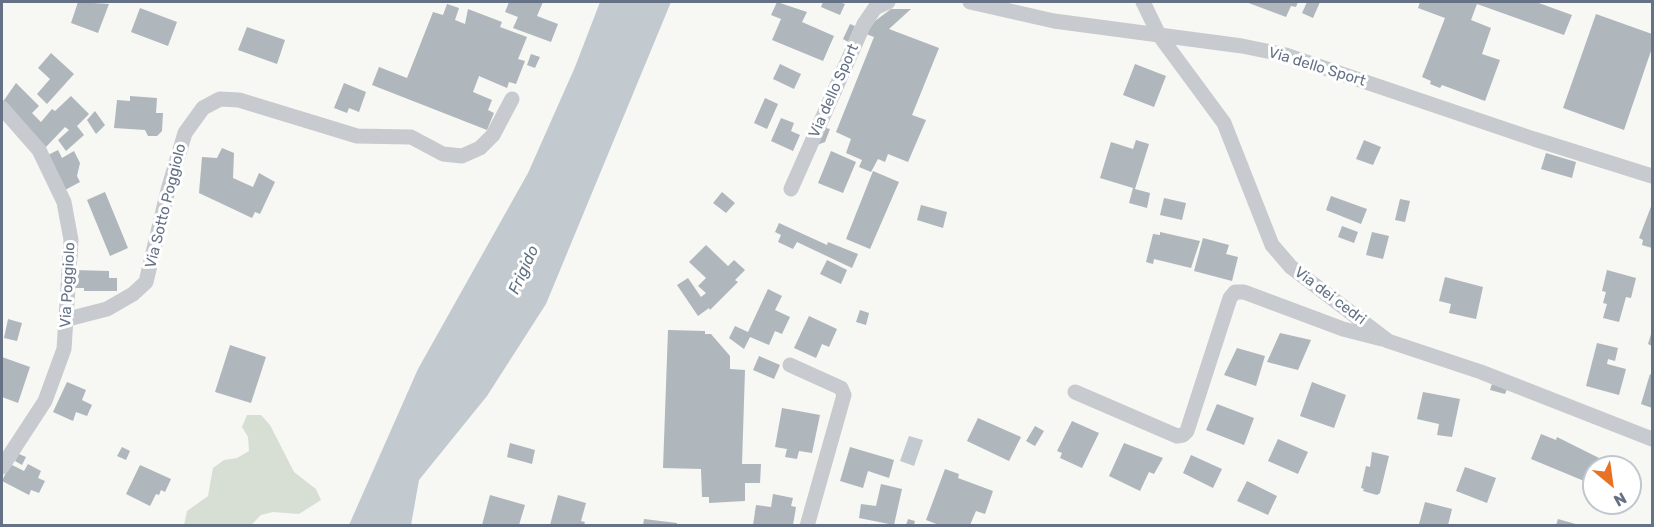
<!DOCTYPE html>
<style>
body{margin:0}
#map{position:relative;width:1654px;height:527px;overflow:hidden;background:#f7f7f4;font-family:Rubik,sans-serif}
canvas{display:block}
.frame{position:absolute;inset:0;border:3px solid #657286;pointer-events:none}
.north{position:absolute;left:1582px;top:455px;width:60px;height:60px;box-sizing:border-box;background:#fff;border:2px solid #c1c7cf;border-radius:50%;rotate:151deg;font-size:16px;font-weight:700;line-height:24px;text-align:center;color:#657286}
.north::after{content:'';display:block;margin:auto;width:21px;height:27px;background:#e87223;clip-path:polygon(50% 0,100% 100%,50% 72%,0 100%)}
</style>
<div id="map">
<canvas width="1654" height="527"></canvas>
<div class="frame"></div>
<div class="north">N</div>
</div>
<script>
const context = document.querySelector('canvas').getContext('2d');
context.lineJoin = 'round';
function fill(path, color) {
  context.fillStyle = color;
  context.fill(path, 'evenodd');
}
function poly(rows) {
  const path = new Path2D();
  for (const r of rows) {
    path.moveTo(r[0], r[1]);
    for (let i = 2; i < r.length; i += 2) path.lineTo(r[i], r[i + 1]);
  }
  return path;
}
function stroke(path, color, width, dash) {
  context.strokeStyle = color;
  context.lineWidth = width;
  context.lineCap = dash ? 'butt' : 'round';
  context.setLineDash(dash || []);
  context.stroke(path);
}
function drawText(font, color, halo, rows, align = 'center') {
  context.font = font + ' Rubik,sans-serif';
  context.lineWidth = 6;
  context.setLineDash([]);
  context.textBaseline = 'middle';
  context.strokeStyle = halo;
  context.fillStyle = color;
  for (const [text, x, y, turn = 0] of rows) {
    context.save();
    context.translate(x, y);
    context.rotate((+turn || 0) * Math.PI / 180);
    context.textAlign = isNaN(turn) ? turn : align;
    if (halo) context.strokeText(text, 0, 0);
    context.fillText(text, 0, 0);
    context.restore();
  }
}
fill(poly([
 [247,415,261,415,270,425,294,472,316,489,321,500,299,514,273,512,261,515,251,525,184,525,187,511,208,496,213,468,224,460,237,458,249,451,248,437,242,427]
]), '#d7dfd5');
fill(poly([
 [600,2,671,2,546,304,487,396,419,480,411,525,349,525,418,369,528,173,575,67],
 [909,436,923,440,914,466,900,461]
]), '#c2cad0');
fill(poly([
 [78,2,109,4,98,33,71,23],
 [509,2,543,2,537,16,558,24,551,42,513,28,518,17,505,12],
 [777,2,807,12,802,22,834,36,823,61,772,40,781,19,771,15],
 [823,2,839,2,845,4,840,15,821,7],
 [1246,2,1298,2,1296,7,1291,6,1286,17],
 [1307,2,1320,2,1313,18,1302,13],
 [1420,2,1536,2,1572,15,1564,35,1477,4,1471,20,1491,28,1482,54,1500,60,1485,101,1442,85,1440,88,1430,84,1431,81,1422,77,1445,18,1418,8],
 [447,4,459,8,455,20,465,24,468,9,502,22,500,27,527,37,518,59,525,61,516,84,509,82,507,88,479,76,473,92,492,100,488,110,494,113,487,130,372,85,379,67,407,78,433,12,443,15],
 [140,8,177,22,168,46,131,32],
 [891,9,911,9,889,29,939,48,912,115,926,120,908,162,888,154,885,162,878,159,871,172,859,167,862,160,846,153,851,139,836,132,874,37,866,34,875,21],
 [1596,14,1652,34,1652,48,1624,130,1563,108],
 [850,24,855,26,848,42,843,39],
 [247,27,285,40,277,64,238,50],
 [51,53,74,74,47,104,37,94,50,79,38,68],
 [531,54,540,57,535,68,527,65],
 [780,64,801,74,794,89,773,79],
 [1135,64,1166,76,1154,107,1123,95],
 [16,83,39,106,32,113,41,122,52,109,55,111,71,96,89,114,77,126,84,135,66,151,58,140,69,130,65,127,46,147,2,103],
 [344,83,366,92,359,112,349,108,347,113,334,108],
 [130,96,157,98,156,113,163,113,162,131,157,136,148,136,145,130,114,128,117,100,130,101],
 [765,98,778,104,767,129,754,123],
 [95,111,105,125,96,134,87,120],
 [781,118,794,123,791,131,800,135,793,151,771,141],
 [826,128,830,129,825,142,817,145],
 [1136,140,1149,144,1135,189,1150,193,1147,208,1129,203,1133,188,1100,178,1111,142,1133,149],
 [1364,140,1381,147,1373,165,1356,159],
 [222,148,234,153,233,178,253,187,259,173,275,182,260,214,255,212,252,218,199,193,202,157,217,158],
 [58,150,62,158,74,151,80,163,77,176,80,182,65,190,46,156],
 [831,151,856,162,843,193,818,183],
 [1546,153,1576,162,1572,178,1541,169],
 [873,171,899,182,870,249,846,239],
 [105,192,128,248,110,256,87,200],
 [722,192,735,203,726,213,713,203],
 [1331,196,1367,209,1361,224,1326,210],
 [1164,198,1186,203,1182,220,1160,215],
 [1400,199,1410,201,1405,222,1395,220],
 [1652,204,1652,248,1642,245,1643,240,1639,238],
 [921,205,947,212,943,228,917,220],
 [779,223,827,245,828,242,858,254,852,268,797,242,793,249,778,242,781,235,775,232],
 [1342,226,1358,232,1354,243,1338,237],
 [1160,232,1200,241,1191,268,1154,259,1153,264,1146,262,1153,234,1160,235],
 [1372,232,1389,236,1383,259,1366,255],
 [1203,238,1229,245,1226,254,1238,257,1232,281,1194,271],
 [706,245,728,266,734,260,745,270,735,280,738,282,710,310,709,308,698,316,677,285,688,278,701,297,706,293,698,286,706,278,689,262],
 [827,260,847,270,841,284,820,274],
 [74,270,109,271,109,278,117,278,117,291,84,291,84,288,74,288],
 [1607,270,1636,278,1631,298,1626,297,1619,322,1603,318,1607,304,1603,303,1606,292,1602,291],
 [1445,277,1483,287,1476,319,1449,313,1451,304,1439,301],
 [768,289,782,296,775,310,790,317,782,334,775,331,769,345,750,337,744,349,729,338,735,326,748,332],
 [860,310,869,313,866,325,856,322],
 [809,316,837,329,829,347,822,344,816,358,794,348],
 [8,319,22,323,17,341,4,338],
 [668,330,705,331,705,334,711,334,730,356,730,369,745,370,742,464,761,464,760,483,745,483,745,501,709,503,709,497,702,497,701,469,663,468],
 [1652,331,1652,346,1648,344],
 [1280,333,1311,340,1298,370,1267,362],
 [1597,343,1618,348,1615,361,1608,359,1607,364,1626,369,1619,395,1586,386],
 [230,345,266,357,251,403,215,392],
 [1237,348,1265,356,1256,386,1224,375],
 [759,356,780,365,774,379,753,370],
 [2,357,30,367,18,403,2,397],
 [1650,374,1652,375,1652,408,1641,404],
 [67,382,86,390,82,400,92,405,87,416,76,412,73,421,53,412],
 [1312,382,1346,395,1334,428,1300,416],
 [1492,384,1507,389,1505,394,1490,390],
 [1423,392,1460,399,1452,437,1437,435,1439,424,1417,419],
 [1217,404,1254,418,1244,445,1206,430],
 [782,408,820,415,812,453,799,451,797,459,785,457,787,449,775,447],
 [978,418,1021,437,1009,461,967,441],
 [1072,421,1099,433,1082,468,1060,458,1062,453,1057,451],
 [1035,426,1044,431,1035,446,1026,441],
 [1541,434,1556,440,1557,437,1599,458,1589,483,1531,459],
 [1278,439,1308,452,1298,474,1268,461],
 [510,443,535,450,532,464,507,457],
 [1124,443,1163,458,1154,474,1149,472,1140,491,1109,476],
 [122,447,130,451,126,460,117,456],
 [850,447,894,460,889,478,868,471,863,488,840,481],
 [1372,452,1389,456,1380,493,1377,495,1363,491,1364,489,1361,488,1366,466,1370,467],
 [19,454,26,457,22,465,15,461],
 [1191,455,1222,469,1213,488,1183,473],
 [10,464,24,471,28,464,41,471,38,478,45,481,39,493,31,490,29,495,2,481],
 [140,465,171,479,165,492,161,490,159,495,156,494,150,506,126,494],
 [1465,467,1496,478,1487,503,1456,491],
 [945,469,959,474,958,478,993,491,985,514,976,511,970,525,939,525,926,520],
 [1247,481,1277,496,1268,515,1237,501],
 [881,484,902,489,894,525,859,518,861,504,876,506],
 [773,494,793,498,791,506,796,507,793,525,753,525,756,505,771,507],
 [490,495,525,505,519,525,482,525],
 [558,495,586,503,581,521,585,522,584,525,550,525],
 [1425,502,1452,509,1448,525,1419,524],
 [644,519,677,523,677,525,643,525],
 [908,519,915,521,914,525,906,525],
 [1558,519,1579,525,1556,525]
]), '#afb6bc');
stroke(poly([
 [970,2,1054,21,1242,46,1286,55,1534,139,1652,176],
 [1143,2,1159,35,1224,123,1272,245,1291,267,1388,341,1481,372,1652,439],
 [2,108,39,150,64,202,71,240,64,349,45,401,2,467],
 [791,189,864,24,875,8,888,2],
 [68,319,107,309,133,294,146,282,168,190,185,133,203,108,220,99,239,100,357,136,411,137,443,154,462,156,480,148,493,135,512,99],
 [790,365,841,388,844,395,807,526],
 [1075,392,1177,436,1183,435,1187,431,1230,298,1235,292,1244,292,1343,329,1382,339]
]), '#c7cace', 15);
drawText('15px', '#657286', '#fff', [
 ["Via dello Sport",1317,67,17],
 ["Via dello Sport",834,91,-66],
 ["Via Sotto Poggiolo",166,206,-76],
 ["Via Poggiolo",68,285,-87],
 ["Via dei cedri",1330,296,37]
]);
drawText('italic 16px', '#617382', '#fff', [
 ["Frigido",524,270,-66]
]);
</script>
